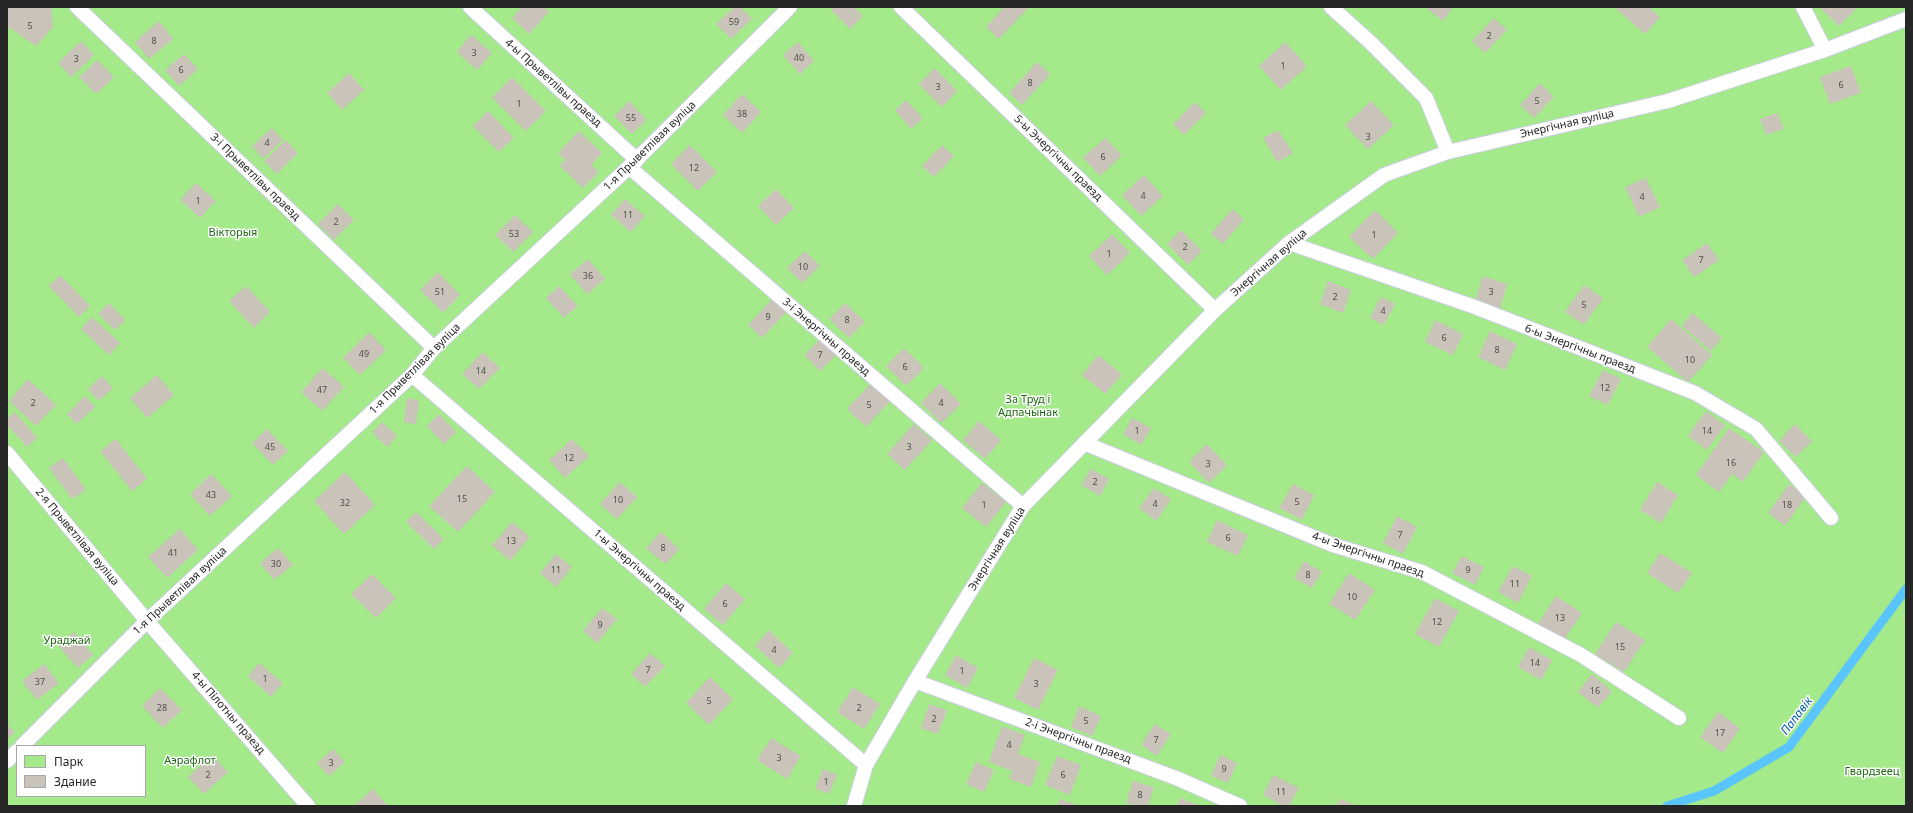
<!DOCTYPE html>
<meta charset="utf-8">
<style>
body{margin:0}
#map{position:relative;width:1913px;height:813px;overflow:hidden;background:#ece4d5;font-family:"Noto Sans",sans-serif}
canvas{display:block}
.frame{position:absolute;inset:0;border:8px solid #262626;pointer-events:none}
.legend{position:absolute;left:16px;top:745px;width:130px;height:52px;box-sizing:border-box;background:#fff;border:1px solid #a8a8a8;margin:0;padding:5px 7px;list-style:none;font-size:12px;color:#262626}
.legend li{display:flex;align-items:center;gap:8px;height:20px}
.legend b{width:20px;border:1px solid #a8a8a8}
</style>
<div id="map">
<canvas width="1913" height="813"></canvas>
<div class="frame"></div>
<ul class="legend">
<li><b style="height:11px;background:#a4ea8a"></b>Парк</li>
<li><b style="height:11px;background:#c9c3b9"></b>Здание</li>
</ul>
</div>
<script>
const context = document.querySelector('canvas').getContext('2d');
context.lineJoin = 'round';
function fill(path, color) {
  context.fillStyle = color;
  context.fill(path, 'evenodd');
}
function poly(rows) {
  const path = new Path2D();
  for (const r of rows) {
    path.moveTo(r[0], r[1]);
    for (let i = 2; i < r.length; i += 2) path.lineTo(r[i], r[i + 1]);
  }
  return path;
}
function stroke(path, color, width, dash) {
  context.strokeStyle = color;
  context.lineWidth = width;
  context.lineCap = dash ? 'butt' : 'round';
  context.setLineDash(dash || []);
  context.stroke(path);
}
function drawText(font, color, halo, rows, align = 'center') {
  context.font = font + ' "Noto Sans",sans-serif';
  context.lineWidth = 3;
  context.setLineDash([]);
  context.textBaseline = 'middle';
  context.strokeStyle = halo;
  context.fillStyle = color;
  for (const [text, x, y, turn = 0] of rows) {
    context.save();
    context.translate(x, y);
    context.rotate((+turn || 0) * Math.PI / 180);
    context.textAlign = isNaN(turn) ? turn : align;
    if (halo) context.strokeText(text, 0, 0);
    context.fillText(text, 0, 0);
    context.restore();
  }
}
fill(poly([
 [7,7,1906,7,1906,806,7,806],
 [17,746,145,746,145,796,17,796]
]), '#a4ea8a');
stroke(poly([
 [1667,806,1714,791,1789,747,1906,589]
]), '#5ac5fc', 9);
fill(poly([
 [7,7,51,7,53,27,36,46,7,26],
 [522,7,544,7,549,12,529,34,512,18],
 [734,7,740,7,752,19,731,39,716,24],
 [834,7,854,7,863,16,850,29,831,10],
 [1004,7,1028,8,999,39,986,27],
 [1425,7,1453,7,1443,21],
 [1614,7,1649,7,1660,17,1645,34],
 [1819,7,1858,7,1839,26],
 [1494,18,1507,30,1485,53,1472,41],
 [159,21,173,39,149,59,135,42],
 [471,35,492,53,477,70,457,52],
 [81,41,94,55,71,77,58,63],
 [798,42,814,61,800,74,783,55],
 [1285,42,1307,66,1281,90,1259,66],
 [184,54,198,69,179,86,165,70],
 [97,60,114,77,96,94,79,77],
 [1037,62,1050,74,1022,105,1009,93],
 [1851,66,1861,93,1830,104,1820,77],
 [935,68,957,91,942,107,919,84],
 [349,73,364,90,342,110,327,93],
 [512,77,546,111,526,131,492,98],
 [1540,83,1554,97,1534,118,1520,105],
 [742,94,761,112,742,133,723,115],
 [906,100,923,118,911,129,895,110],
 [629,101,647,120,632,134,614,116],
 [1371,101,1394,125,1368,149,1345,125],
 [1195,102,1206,113,1184,135,1173,124],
 [488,111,514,138,499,152,473,126],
 [1777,113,1784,129,1766,135,1760,119],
 [272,128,283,140,263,159,252,146],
 [1278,130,1293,153,1277,162,1263,138],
 [579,131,602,153,591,165,599,172,583,188,560,166,565,160,558,153],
 [1105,138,1122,155,1100,176,1083,158],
 [286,140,298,153,277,174,264,161],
 [690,145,717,172,698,191,671,164],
 [942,145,954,156,934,177,922,166],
 [1144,175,1163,196,1141,216,1122,195],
 [1646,178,1660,207,1639,217,1625,187],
 [196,183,216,201,200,218,180,200],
 [776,189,794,208,776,225,758,206],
 [625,199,645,216,631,232,611,215],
 [338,204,354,220,334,240,318,224],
 [1232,209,1244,219,1223,244,1211,234],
 [1375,210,1398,233,1373,259,1349,237],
 [515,215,533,232,513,252,495,235],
 [1181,230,1202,251,1188,265,1167,244],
 [1112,234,1130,253,1107,275,1089,256],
 [1707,243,1719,260,1694,277,1682,260],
 [805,251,820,266,802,283,787,268],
 [588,259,605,279,587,294,570,274],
 [438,272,460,295,443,313,420,290],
 [60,275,90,306,79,317,49,286],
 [1483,276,1507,284,1500,309,1475,301],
 [1328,281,1351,290,1343,313,1320,304],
 [1584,285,1603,298,1584,325,1565,312],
 [246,286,270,312,254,328,229,301],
 [559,286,578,306,564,318,546,298],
 [774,297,788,310,762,338,748,325],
 [1381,297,1395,304,1384,325,1370,318],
 [109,303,125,320,115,330,98,314],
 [845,303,865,322,849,338,829,319],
 [1692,313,1722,338,1711,351,1682,326],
 [92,317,120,343,109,355,81,329],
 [1671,319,1712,355,1688,382,1647,347],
 [1435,320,1463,334,1453,355,1425,342],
 [1490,331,1517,344,1505,370,1478,357],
 [369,332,386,350,360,375,343,358],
 [820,339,836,355,820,371,804,355],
 [904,348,924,368,906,386,886,366],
 [483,352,500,368,479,389,462,374],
 [1098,355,1122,374,1105,394,1082,375],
 [323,368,344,387,322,411,301,392],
 [1603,370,1621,379,1608,405,1589,396],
 [157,375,174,395,147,418,130,398],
 [102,376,113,388,99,401,88,389],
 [28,379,56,405,36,426,9,401],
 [872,382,891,400,866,427,847,409],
 [940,383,961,404,941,423,921,403],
 [85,396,95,407,77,424,67,414],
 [407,398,419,400,416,424,404,422],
 [1706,411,1725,425,1707,450,1688,436],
 [15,412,37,438,27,447,7,425,7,419],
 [439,414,456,432,444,444,427,426],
 [1132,418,1151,428,1141,445,1123,434],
 [979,421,1001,440,985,459,963,440],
 [382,422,397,436,387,447,372,432],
 [914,424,932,440,905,470,887,454],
 [1795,424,1812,441,1796,457,1779,441],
 [1729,428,1764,452,1743,482,1732,474,1719,492,1696,475],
 [267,429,288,451,273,465,252,443],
 [116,439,147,479,132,491,100,451],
 [572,439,589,456,565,478,549,460],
 [1207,444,1227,465,1209,483,1189,462],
 [63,458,86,490,72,499,49,468],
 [467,466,495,492,458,532,429,506],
 [1091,469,1109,479,1100,496,1081,485],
 [345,472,375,505,344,534,314,501],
 [211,474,232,496,210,516,190,494],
 [620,482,637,497,617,519,600,504],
 [1657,482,1678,495,1661,523,1640,510],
 [982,483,1006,502,986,527,962,508],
 [1293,484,1314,495,1302,520,1279,508],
 [1789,484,1806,496,1785,526,1768,513],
 [1154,488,1171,499,1156,521,1139,508],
 [416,512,444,539,434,549,406,522],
 [1397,516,1417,527,1403,554,1383,543],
 [1217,520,1248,535,1238,556,1207,542],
 [512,522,530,537,510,561,492,545],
 [180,529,198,550,167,578,148,557],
 [661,532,679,549,665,564,646,548],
 [278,548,293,565,274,580,260,563],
 [1660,553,1692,573,1678,593,1647,573],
 [556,554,572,567,556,587,540,573],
 [1462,556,1484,567,1475,585,1452,573],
 [1304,561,1322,572,1312,588,1294,578],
 [1513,566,1532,576,1518,603,1498,592],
 [1349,573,1375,590,1355,620,1329,604],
 [372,574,396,598,376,618,351,594],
 [726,583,745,599,723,625,704,609],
 [1556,596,1582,613,1564,640,1538,624],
 [1435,598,1459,611,1439,647,1415,634],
 [602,608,617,619,597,643,583,631],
 [1616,622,1645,640,1624,672,1595,654],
 [769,630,793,653,779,668,755,646],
 [74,632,93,655,77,668,58,645],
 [1529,647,1552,660,1541,680,1518,667],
 [650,653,665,666,645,687,631,674],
 [956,655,978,668,967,688,945,675],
 [1034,658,1058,670,1038,710,1014,698],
 [259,663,283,683,271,697,248,676],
 [44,664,59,683,37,700,22,681],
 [1592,674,1612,691,1598,708,1578,692],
 [710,677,733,699,709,725,686,703],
 [853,687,880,704,864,729,837,712],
 [160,688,182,710,163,728,142,706],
 [929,704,947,710,938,734,921,728],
 [1079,706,1101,716,1092,736,1071,727],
 [1718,712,1740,728,1723,753,1700,737],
 [7,724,15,732,7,739],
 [1155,724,1171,734,1157,756,1141,745],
 [1002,726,1025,735,1018,754,1040,762,1031,787,1009,779,1012,771,989,762],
 [771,738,801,756,787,779,757,760],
 [333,749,345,762,329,776,317,763],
 [212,755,228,772,204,794,188,777],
 [1220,755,1237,763,1228,783,1211,776],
 [1057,756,1081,765,1070,795,1045,785],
 [976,762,994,770,984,792,966,784],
 [823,769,837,775,829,794,815,788],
 [1273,775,1299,788,1289,806,1283,806,1263,795],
 [1133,781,1154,787,1148,806,1138,806,1126,803],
 [373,789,388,806,354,806],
 [1180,798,1201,806,1177,806],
 [1060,799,1078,806,1057,806],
 [1340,799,1357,806,1336,806]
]), '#c9c3b9');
const lane = poly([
 [77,7,434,348],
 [470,7,637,160],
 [901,7,1215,310],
 [1331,7,1370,42,1426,98,1448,152],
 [1803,7,1825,50],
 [629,167,1023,506],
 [1289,243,1475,307,1695,393,1756,429,1831,518],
 [412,375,866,765],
 [1084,443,1333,545,1422,572,1581,655,1679,718],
 [7,453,147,621,308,806],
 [915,681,1176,778,1240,806],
 [22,746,147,621,412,375,434,348,629,167,790,7],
 [7,761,17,751],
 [854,806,866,765,915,681,1023,506,1215,310,1289,243,1384,175,1448,152,1668,101,1825,50,1906,19]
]);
stroke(lane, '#cbcde2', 16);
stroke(lane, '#fff', 14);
drawText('9px', '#4f4d4b', null, [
 ["59",734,22],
 ["5",30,26],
 ["2",1489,36],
 ["8",154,41],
 ["3",474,53],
 ["40",799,58],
 ["3",76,59],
 ["1",1283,66],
 ["6",181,70],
 ["8",1030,83],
 ["6",1841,85],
 ["3",938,87],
 ["5",1537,101],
 ["1",519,104],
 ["38",742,114],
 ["55",631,118],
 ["3",1368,137],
 ["4",267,143],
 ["6",1103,157],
 ["12",694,168],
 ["4",1143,196],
 ["4",1642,197],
 ["1",198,201],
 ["11",628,215],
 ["2",336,222],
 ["53",514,234],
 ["1",1374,235],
 ["2",1185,247],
 ["1",1109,254],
 ["7",1701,260],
 ["10",803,267],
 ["36",588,276],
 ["51",440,292],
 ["3",1491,292],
 ["2",1335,297],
 ["5",1584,305],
 ["4",1383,311],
 ["9",768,317],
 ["8",847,320],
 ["6",1444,338],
 ["8",1497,350],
 ["49",364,354],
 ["7",820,355],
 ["10",1690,360],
 ["6",905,367],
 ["14",481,371],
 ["12",1605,388],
 ["47",322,390],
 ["2",33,403],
 ["4",941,403],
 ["5",869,405],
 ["1",1137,431],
 ["14",1707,431],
 ["45",270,447],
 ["3",909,447],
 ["12",569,458],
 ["16",1731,463],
 ["3",1208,464],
 ["2",1095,482],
 ["43",211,495],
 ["15",462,499],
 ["10",618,500],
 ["5",1297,502],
 ["32",345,503],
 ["4",1155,504],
 ["1",984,505],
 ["18",1787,505],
 ["7",1400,535],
 ["6",1228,538],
 ["13",511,541],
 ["8",663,548],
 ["41",173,553],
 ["30",276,564],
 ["11",556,570],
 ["9",1468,570],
 ["8",1308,575],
 ["11",1515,584],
 ["10",1352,597],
 ["6",725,604],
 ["13",1560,618],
 ["12",1437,622],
 ["9",600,625],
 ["15",1620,647],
 ["4",774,650],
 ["14",1535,663],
 ["7",648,670],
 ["1",962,671],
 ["1",265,679],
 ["37",40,682],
 ["3",1036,684],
 ["16",1595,691],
 ["5",709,701],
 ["28",162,708],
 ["2",859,708],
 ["2",934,719],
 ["5",1086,721],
 ["17",1720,733],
 ["7",1156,740],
 ["4",1009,745],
 ["3",779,758],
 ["3",331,763],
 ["9",1224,769],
 ["2",208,775],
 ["6",1063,775],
 ["1",826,782],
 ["11",1281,792],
 ["8",1140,795]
]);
drawText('11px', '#262626', '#fff', [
 ["4-ы Прыветлівы праезд",553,83,42],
 ["Энергічная вуліца",1567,124,-13],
 ["1-я Прыветлівая вуліца",650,146,-44],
 ["5-ы Энергічны праезд",1058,158,44],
 ["3-і Прыветлівы праезд",255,177,44],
 ["Энергічная вуліца",1269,263,-41],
 ["3-і Энергічны праезд",826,337,41],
 ["6-ы Энергічны праезд",1580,349,21],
 ["1-я Прыветлівая вуліца",415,369,-45],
 ["2-я Прыветлівая вуліца",77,537,50],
 ["Энергічная вуліца",997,549,-58],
 ["4-ы Энергічны праезд",1368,555,19],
 ["1-ы Энергічны праезд",639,570,41],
 ["1-я Прыветлівая вуліца",180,591,-43],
 ["4-ы Пілотны праезд",228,713,49],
 ["2-і Энергічны праезд",1078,741,20]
]);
drawText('11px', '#1d6911', '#fff', [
 ["Вікторыя",233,233],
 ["За Труд і",1028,400],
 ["Адпачынак",1028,413],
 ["Ураджай",67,641],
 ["Аэрафлот",190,761],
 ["Гвардзеец",1872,772]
]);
drawText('italic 12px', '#005ea1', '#fff', [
 ["Папавік",1797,716,-53]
]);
</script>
